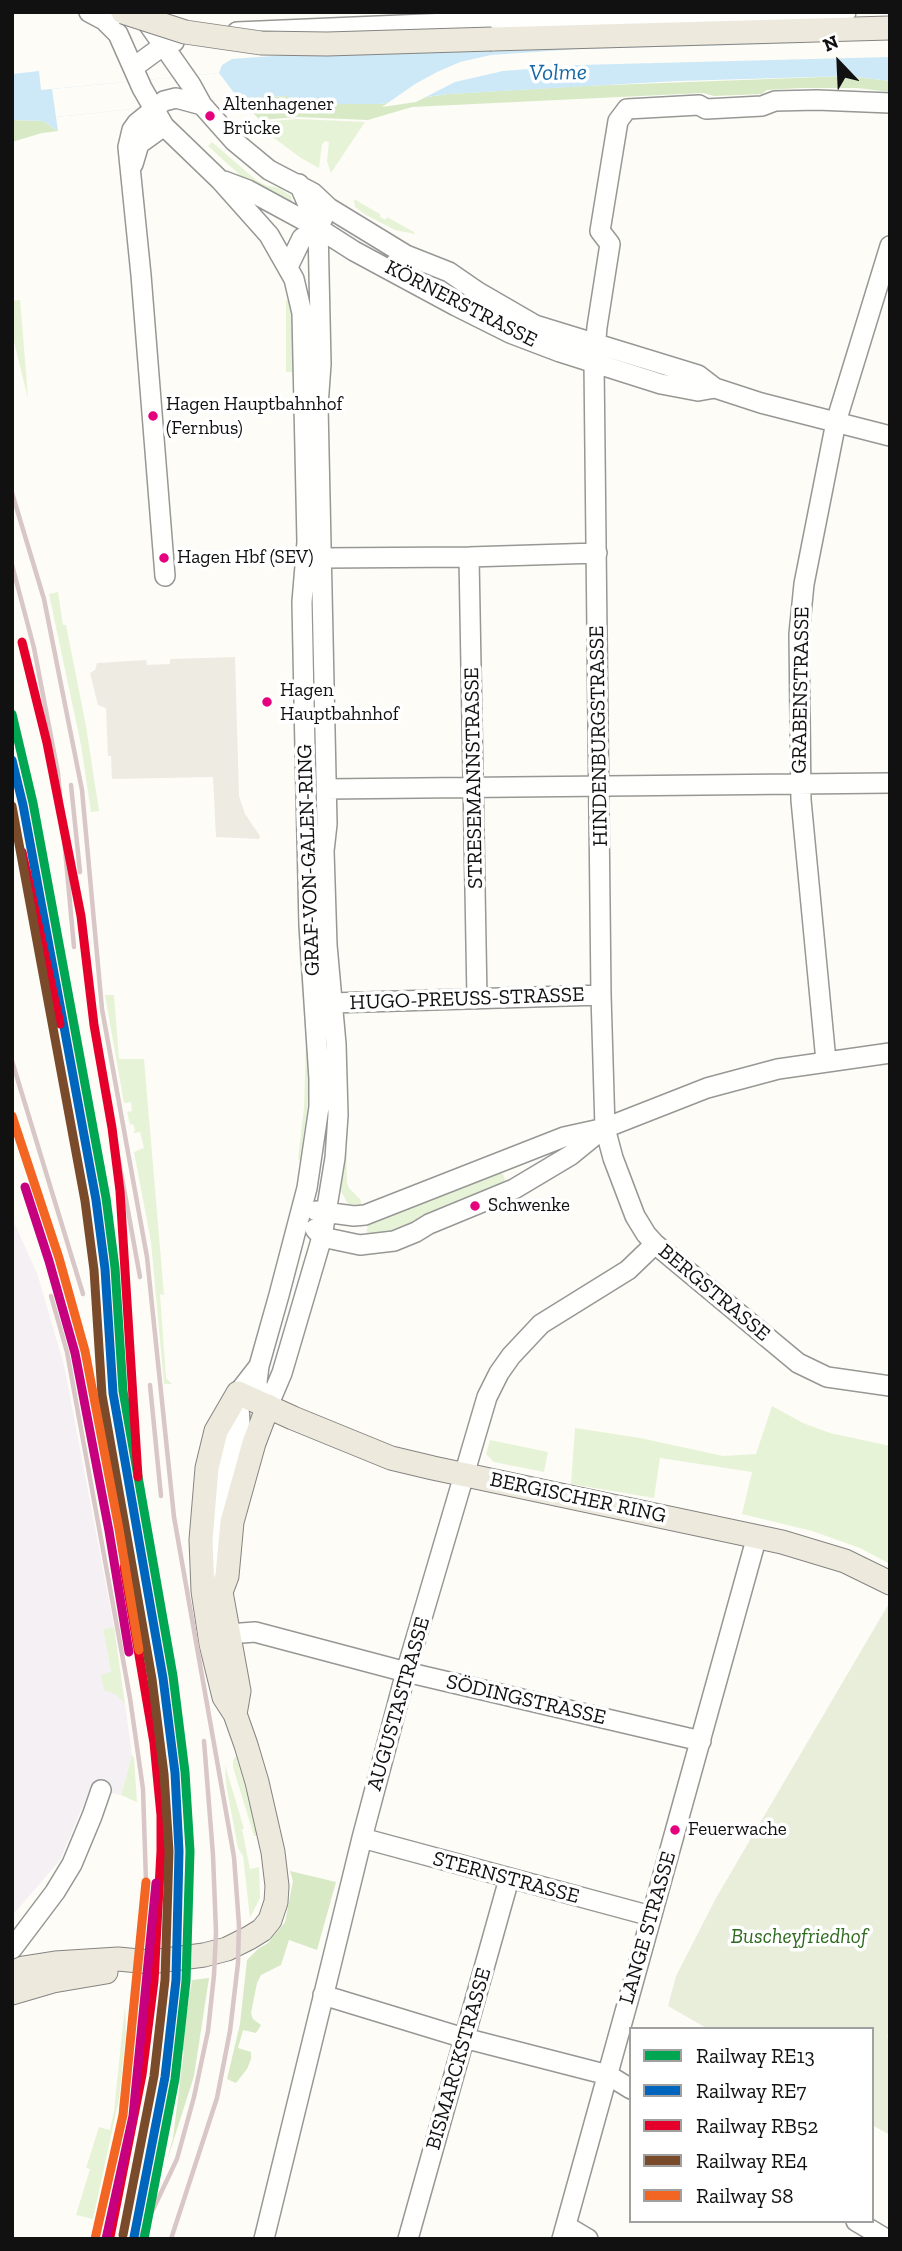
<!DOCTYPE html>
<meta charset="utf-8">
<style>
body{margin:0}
#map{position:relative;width:902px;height:2251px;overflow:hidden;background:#fdfcf7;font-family:"Zilla Slab",serif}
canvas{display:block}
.frame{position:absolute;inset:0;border:14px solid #111;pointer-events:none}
.legend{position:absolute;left:629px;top:2027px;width:245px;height:196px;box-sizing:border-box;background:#fff;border:2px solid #a0a0a0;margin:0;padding:9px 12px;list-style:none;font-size:21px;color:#111}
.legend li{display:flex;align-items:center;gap:14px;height:35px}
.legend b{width:35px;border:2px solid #a0a0a0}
.north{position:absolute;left:804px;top:28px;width:70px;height:70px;-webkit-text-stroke:5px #fff;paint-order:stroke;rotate:337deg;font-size:19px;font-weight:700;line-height:28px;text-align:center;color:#111}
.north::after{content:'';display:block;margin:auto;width:24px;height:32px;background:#111;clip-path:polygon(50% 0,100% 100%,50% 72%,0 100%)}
</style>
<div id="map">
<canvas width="902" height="2251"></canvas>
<div class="frame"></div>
<ul class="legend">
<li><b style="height:9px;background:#00a651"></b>Railway RE13</li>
<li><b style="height:9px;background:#0065bd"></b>Railway RE7</li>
<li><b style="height:9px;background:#e4002b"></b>Railway RB52</li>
<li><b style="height:9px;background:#7a4b2a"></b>Railway RE4</li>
<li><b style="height:9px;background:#f26522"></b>Railway S8</li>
</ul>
<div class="north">N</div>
</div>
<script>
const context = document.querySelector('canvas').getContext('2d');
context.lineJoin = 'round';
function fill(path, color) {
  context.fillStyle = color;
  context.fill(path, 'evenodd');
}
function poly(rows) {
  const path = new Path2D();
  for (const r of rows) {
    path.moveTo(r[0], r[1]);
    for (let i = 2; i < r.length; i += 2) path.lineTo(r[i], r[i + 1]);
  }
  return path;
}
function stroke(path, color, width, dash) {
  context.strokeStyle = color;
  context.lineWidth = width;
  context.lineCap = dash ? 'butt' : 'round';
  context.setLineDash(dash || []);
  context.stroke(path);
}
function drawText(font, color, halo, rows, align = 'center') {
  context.font = font + ' "Zilla Slab",serif';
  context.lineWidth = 7;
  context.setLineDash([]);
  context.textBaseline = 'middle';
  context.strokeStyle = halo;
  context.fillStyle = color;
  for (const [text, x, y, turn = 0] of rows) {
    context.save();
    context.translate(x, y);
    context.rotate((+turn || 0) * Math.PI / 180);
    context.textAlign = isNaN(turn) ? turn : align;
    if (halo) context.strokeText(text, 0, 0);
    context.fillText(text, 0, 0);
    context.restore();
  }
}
fill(poly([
 [12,1218,37,1273,64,1365,114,1627,103,1629,111,1673,102,1675,125,1704,132,1755,121,1795,90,1789,60,1860,12,1916]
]), '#f5f0f3');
fill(poly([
 [297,119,343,121,365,122,331,173,327,161,329,142,325,141,322,144,319,168,301,158,270,135,261,122],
 [212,142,256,180,265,185,279,188,291,196,292,202,289,203,255,186,242,177,208,146],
 [354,199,380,214,380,217,386,220,387,217,414,232,415,234,395,230,366,215,355,207],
 [20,300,23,335,28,399,12,333,12,301],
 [286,300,292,302,294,311,295,369,293,372,286,372],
 [58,592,63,625,66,625,86,726,99,811,91,812,81,745,49,594],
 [297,866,299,866,310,1061,307,1113,300,1161,298,1159,304,1108,306,1041,299,954],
 [105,995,114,995,119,1059,144,1059,164,1295,160,1294,166,1378,172,1384,164,1384,151,1242,134,1152,144,1148,140,1132,133,1133,135,1130,133,1124,130,1125,127,1112,132,1111,131,1102,124,1103],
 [345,1134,346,1134,347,1183,349,1188,360,1199,362,1205,348,1204,339,1188],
 [500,1173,503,1174,505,1180,504,1184,425,1215,413,1226,403,1231,366,1237,368,1224],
 [772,1406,803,1423,830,1433,890,1446,890,1564,860,1548,812,1531,742,1514,752,1472,660,1458,654,1498,571,1484,575,1428,640,1438,723,1456,756,1454],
 [490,1440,548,1452,544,1472,494,1462,486,1454],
 [114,1627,125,1704,117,1695,104,1690,101,1675,111,1672,103,1629],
 [132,1755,134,1758,137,1802,121,1795],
 [236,1756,257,1826,258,1836,254,1836,233,1767,233,1760],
 [225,1765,244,1829,242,1829,250,1869,259,1867,260,1898,250,1918,243,1856,238,1848,226,1784],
 [125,2005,126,2033,119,2099,93,2219,76,2215,90,2169,86,2168,99,2127,110,2130,114,2111]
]), '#e7f3d7');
fill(poly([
 [848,76,890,81,890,92,857,88,800,88,767,90,762,94,714,96,703,93,412,107,368,120,297,117,260,120,238,98,287,96,300,104,379,104,448,94,583,86],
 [12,120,43,121,58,131,42,133,12,142],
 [290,1871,336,1882,317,1950,289,1940,281,1965,261,1975,257,1983,251,2013,253,2019,261,2025,256,2033,243,2030,238,2048,251,2052,251,2059,247,2069,236,2083,227,2079,240,2024,247,1960,258,1949,268,1943,285,1922,293,1881],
 [209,1978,194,2076,166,2164,173,2138,184,2050,181,2048,192,1980]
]), '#d8eac5');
fill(poly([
 [888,1605,890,1606,890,2031,887,2036,890,2038,890,2135,872,2125,872,2029,708,2029,668,2006,676,1976,716,1898]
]), '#e9eedb');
fill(poly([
 [235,657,239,796,245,814,260,836,259,839,216,837,213,777,112,779,111,756,108,756,106,708,98,705,90,673,95,670,97,663,146,660,147,665,170,664,170,659]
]), '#edebe2');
fill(poly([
 [542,42,890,44,890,81,848,76,677,81,448,94,379,104,300,104,287,96,238,98,56,117,58,131,43,121,12,120,12,74,39,71,41,90,219,73,222,65,232,59,356,50]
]), '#cde8f7');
fill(poly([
 [890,41,890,57,579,65,503,71,455,82,416,102,382,107,415,84,437,72,460,62,491,55,578,49],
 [219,73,238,98,56,117,52,89]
]), '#fdfcf7');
const minor = poly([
 [89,12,104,20,118,34,142,88,164,126,220,180,269,235,294,279,302,313,307,542,302,602,305,749,309,925,319,1079,319,1107,307,1188,279,1295,259,1366,238,1393,240,1422,223,1480,217,1514,213,1549,213,1580,216,1584],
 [142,15,191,85,202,105,234,141,269,170,313,193,329,208,406,255,449,272,478,292,535,325,698,375,715,388,761,403,890,436],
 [237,32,613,16,846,12],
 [134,67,164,45,174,42],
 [890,103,817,100,775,101,762,106,706,109,699,105,627,109,618,121,600,231,610,244,597,327,594,362,601,995,605,1128,613,1158,635,1216,646,1234,655,1244,798,1363,827,1377,890,1386],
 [133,164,139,144,164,126],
 [224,181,248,190,318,228,354,251,456,306,510,333,560,352,661,384,698,391,715,388],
 [288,267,302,238,318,228,323,218],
 [469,557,477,999],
 [321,558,469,557,597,553],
 [165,576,141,275,128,147,132,130,137,123,164,101,176,98,202,105],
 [326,789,890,783],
 [332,1003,601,995],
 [826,1061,801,800,799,634,804,584,836,422,890,246],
 [316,1211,354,1216,365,1215,564,1137,605,1128,707,1088,778,1069,890,1053],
 [315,1229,322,1237,360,1245,394,1241,416,1232,429,1224,514,1189,571,1155,598,1133],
 [259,1366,257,1382,259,1396,268,1406,282,1373,322,1237,335,1158,338,1115,336,1044,327,945,324,851,327,824,318,406,321,364,318,228,299,184],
 [228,1634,255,1632,406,1672,701,1741],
 [362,1838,651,1916],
 [12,1949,55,1892,72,1864,92,1816,101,1790],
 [323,1995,464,2038,608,2075,631,2089],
 [856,2221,886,2239],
 [566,2226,588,2239],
 [264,2239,362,1838,406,1672,487,1397,499,1373,511,1356,541,1324,628,1270,655,1244],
 [408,2239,509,1879],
 [562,2239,757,1536]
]);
const major = poly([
 [492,39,890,28],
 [235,1714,239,1691,221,1592,227,1576,232,1522,254,1443,268,1406],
 [12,1973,23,1968,55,1963,118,1959,150,1962,204,1955,227,1949,249,1938,262,1930,270,1920,276,1902,277,1886,273,1852,257,1782,246,1745,235,1714,224,1697,211,1644,203,1591,201,1540,207,1468,216,1431,238,1393,293,1418,391,1458,433,1468,782,1542,845,1561,890,1583],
 [12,1993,53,1981,106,1972]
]);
stroke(minor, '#979795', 22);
stroke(major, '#858482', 25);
stroke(minor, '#fffffe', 19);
stroke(major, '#ede9dc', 23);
stroke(poly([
 [12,493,44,599,82,790,102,1009,147,1257,174,1517,234,1857,239,1925,238,1963,230,2031,217,2098,171,2239],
 [12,565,34,648,58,773,74,947],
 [71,785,80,872],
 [12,1061,83,1294],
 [105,1084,140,1277],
 [51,1296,67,1352,130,1698,143,1789,146,1882],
 [150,1385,161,1496],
 [139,2239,177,2159,194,2097,208,2031,214,1975,216,1932,213,1855,204,1741]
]), '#d9c6c7', 4.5);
const majorBridge = poly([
 [123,12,185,32,261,43,327,44,492,39]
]);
stroke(majorBridge, '#858482', 25, []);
stroke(majorBridge, '#ede9dc', 23);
stroke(poly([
 [12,714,33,803,106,1198,115,1268,123,1391,173,1676,185,1772,190,1851,186,1981,175,2079,144,2239]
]), '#00a651', 9);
stroke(poly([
 [12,760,23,805,96,1200,105,1269,113,1393,163,1678,175,1773,179,1851,176,1980,165,2077,134,2237]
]), '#0065bd', 9);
stroke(poly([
 [22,642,47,743,81,916,94,1025,112,1128,120,1191,138,1477],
 [22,852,60,1024],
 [110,2237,142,2075,154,1981,161,1851,161,1815,154,1743,124,1567]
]), '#e4002b', 9);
stroke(poly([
 [12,806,85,1201,94,1270,102,1395,152,1679,164,1774,169,1851,165,1980,154,2076,123,2235]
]), '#7a4b2a', 9);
stroke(poly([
 [12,1116,59,1258,85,1351,119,1529,139,1650],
 [95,2239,123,2115,146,1882]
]), '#f26522', 9);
stroke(poly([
 [25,1187,49,1261,75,1353,109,1531,129,1652],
 [106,2239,133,2116,156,1883]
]), '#c7007f', 9);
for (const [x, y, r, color] of [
 [210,116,6,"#e5007d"],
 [153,416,6,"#e5007d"],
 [164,558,6,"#e5007d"],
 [267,702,6,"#e5007d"],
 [475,1206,6,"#e5007d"],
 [675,1830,6,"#e5007d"]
]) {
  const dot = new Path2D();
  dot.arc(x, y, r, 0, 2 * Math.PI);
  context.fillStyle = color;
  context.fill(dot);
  stroke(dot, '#fff', 2.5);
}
drawText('19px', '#111', '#fff', [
 ["Altenhagener",223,105],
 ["Brücke",223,129],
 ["Hagen Hauptbahnhof",166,405],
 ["(Fernbus)",166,429],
 ["Hagen Hbf (SEV)",177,558],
 ["Hagen",280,691],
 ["Hauptbahnhof",280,715],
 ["Schwenke",488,1206],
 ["Feuerwache",688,1830]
], 'left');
drawText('21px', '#111', '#fff', [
 ["KÖRNERSTRASSE",461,304,27],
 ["GRABENSTRASSE",801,690,-89],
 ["HINDENBURGSTRASSE",599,736,-91],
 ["STRESEMANNSTRASSE",474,778,-91],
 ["GRAF-VON-GALEN-RING",309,860,-92],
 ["HUGO-PREUSS-STRASSE",467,999,-2],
 ["BERGSTRASSE",714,1293,40],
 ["BERGISCHER RING",578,1498,12],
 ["SÖDINGSTRASSE",526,1700,13],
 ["AUGUSTASTRASSE",399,1704,-74],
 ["STERNSTRASSE",506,1878,15],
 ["LANGE STRASSE",648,1928,-74],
 ["BISMARCKSTRASSE",459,2059,-74]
]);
drawText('italic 21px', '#2f6b1f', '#fff', [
 ["Buscheyfriedhof",799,1937]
]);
drawText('italic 23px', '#1768a6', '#fff', [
 ["Volme",558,73,-1]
]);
</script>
